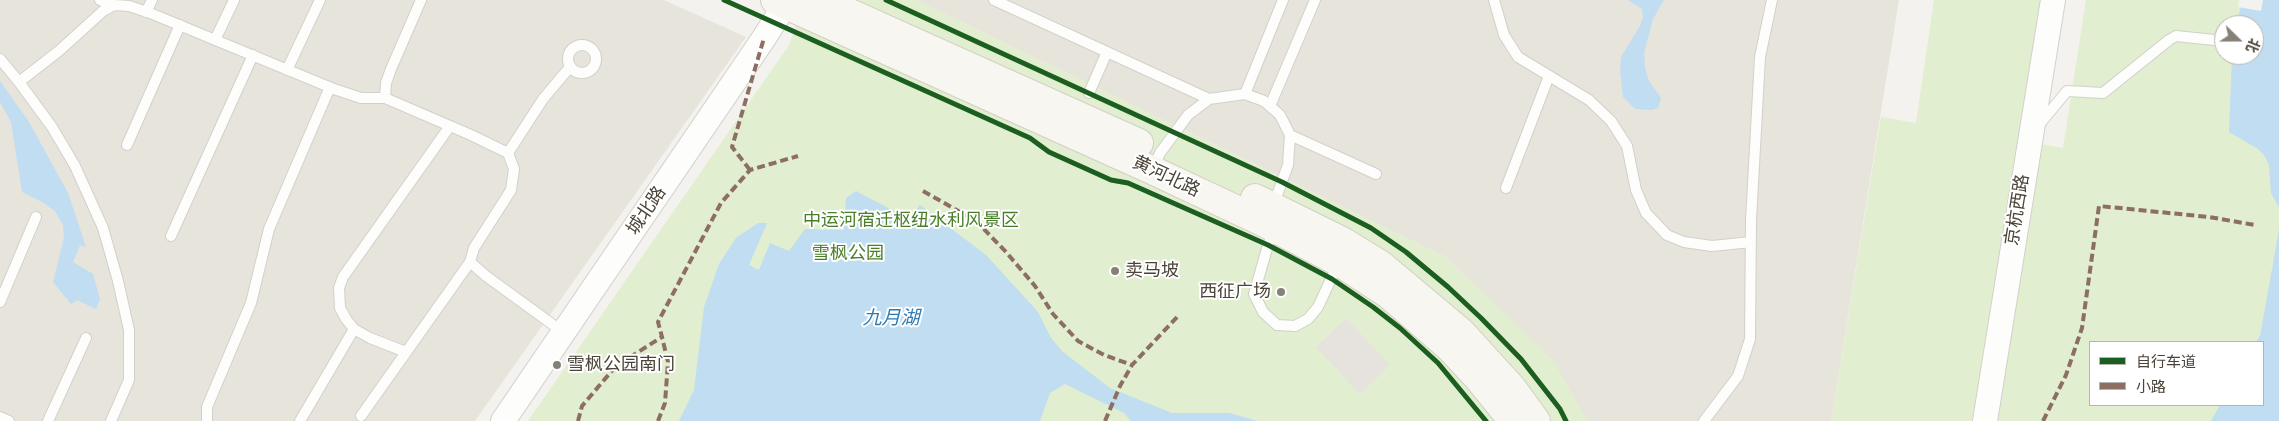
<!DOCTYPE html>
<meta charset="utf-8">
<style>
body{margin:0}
#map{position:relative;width:2279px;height:421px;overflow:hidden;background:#f4f2ee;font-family:Signika,"Noto Sans SC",sans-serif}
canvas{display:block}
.legend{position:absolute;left:2089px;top:341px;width:175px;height:65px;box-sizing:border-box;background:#fff;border:1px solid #b7b4b0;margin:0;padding:6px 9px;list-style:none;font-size:15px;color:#4b4439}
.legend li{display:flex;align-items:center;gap:10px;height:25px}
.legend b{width:25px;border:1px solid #b7b4b0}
.north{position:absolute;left:2214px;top:15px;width:50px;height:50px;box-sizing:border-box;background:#fff;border:1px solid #b7b4b0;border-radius:50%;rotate:112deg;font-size:14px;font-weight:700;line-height:20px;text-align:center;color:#4b4439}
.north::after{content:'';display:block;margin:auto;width:18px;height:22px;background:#868178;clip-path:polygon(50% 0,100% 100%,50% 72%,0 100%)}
</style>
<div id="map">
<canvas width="2279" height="421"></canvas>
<ul class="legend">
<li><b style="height:6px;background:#1b5e20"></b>自行车道</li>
<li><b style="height:6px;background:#8d6e63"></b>小路</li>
</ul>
<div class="north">北</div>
</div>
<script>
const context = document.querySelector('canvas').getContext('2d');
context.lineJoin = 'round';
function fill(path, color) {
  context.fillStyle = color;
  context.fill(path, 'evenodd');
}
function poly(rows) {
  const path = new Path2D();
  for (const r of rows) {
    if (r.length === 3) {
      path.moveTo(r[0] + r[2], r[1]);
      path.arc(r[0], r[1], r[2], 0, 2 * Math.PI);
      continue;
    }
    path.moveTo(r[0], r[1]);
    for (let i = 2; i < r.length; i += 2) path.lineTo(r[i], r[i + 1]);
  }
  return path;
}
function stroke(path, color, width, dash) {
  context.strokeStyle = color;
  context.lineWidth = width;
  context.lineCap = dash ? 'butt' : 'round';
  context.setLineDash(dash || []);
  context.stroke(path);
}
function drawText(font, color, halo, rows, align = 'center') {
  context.font = font + ' Signika,"Noto Sans SC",sans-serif';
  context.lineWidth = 4;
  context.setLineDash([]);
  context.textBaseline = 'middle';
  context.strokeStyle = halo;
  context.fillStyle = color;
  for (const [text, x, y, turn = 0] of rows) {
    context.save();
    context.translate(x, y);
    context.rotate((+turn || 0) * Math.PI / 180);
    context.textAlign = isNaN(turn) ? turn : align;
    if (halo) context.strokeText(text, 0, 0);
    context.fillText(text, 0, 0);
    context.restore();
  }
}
fill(poly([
 [0,0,664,0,746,37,475,421,0,421],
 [916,0,1899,0,1831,421,1588,421,1446,257]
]), '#e7e4dc');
fill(poly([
 [805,0,916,0,1446,257,1553,360,1588,421,528,421,789,45],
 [1934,0,2041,0,2019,140,2063,148,2086,0,2279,0,2279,421,1831,421,1881,117,1916,123],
 [2224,25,2254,25,2254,55,2224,55],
 [2090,342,2263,342,2263,405,2090,405]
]), '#e1eecf');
fill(poly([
 [1346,318,1390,365,1360,394,1316,347]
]), '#e6e3df');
fill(poly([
 [1628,0,1664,0,1653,19,1644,53,1645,68,1649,81,1661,98,1658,108,1652,110,1635,109,1623,97,1620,70,1621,57,1640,26,1643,18,1642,9],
 [2242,0,2279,0,2279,207,2271,193,2269,165,2264,155,2258,149,2229,132,2232,55,2254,55,2254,25,2237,25],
 [0,81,29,122,68,193,86,247,80,245,73,262,93,274,100,299,96,309,77,300,71,304,53,282,64,238,63,225,55,211,42,202,22,192,11,122,0,102],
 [856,191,909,219,920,205,986,255,1038,312,1051,338,1063,352,1110,388,1172,413,1229,413,1258,421,1131,421,1124,413,1065,384,1050,393,1040,421,679,421,694,390,704,307,719,264,736,238,758,223,767,223,749,265,759,270,770,243,789,251,805,229,844,230,846,198],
 [2279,230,2279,421,2211,421,2220,405,2263,405,2263,342,2256,342,2260,336]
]), '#c0ddf1');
fill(poly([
 [2239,0,2263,0,2261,11,2238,7]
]), '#f4f2ee');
const service = poly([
 [100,0,114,5],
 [994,0,1209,99],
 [1494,0,1504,35,1518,57,1589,100,1611,121,1627,146,1636,190,1646,213,1667,235,1684,242,1712,246,1751,242],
 [146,12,152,0],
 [215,40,234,0],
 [582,59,14],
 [0,59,19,82,52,127,75,166,103,228,118,281,129,330,129,380,111,421],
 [287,70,320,0],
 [19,82,60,50,103,11,114,5,129,6,150,13,334,89,361,98,385,98,471,135,508,153,514,169,511,190,474,248,470,262,486,276,563,332],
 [1089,93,1107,52],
 [1245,94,1283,0],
 [385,98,386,83,391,69,421,0],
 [1270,106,1315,0],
 [2038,126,2067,91,2103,93,2169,40,2176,36,2214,40],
 [1290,135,1376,174],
 [127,145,180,25],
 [508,153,543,99,570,67],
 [1153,169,1160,153,1188,115,1209,99,1245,94,1264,101,1280,115,1290,135,1288,165,1273,206],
 [1506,188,1549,76],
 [1275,229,1268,245,1254,294,1263,312,1277,325,1295,326,1308,319,1318,307,1338,264],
 [171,236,253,55],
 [0,302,36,217],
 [406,352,370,338,354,329,346,319,340,308,339,288,343,277,450,126],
 [361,416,470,262],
 [0,417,9,421],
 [48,421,86,338],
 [207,421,207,407,251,303,269,229,330,87],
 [300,421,354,329],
 [1704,421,1738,376,1750,339,1751,220,1760,57,1772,0]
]);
const tertiary = poly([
 [503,421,764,38,788,0],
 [1985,421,2053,0]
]);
const secondary = poly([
 [775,0,1152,170,1265,223,1339,262,1388,294,1450,348,1478,378,1513,421],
 [821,0,1139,143],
 [1255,198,1342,241,1381,265,1461,332,1512,388,1536,421]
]);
stroke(service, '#d2d0cb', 12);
stroke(tertiary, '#d2d0cb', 26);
stroke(secondary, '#d3cfc5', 30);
stroke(service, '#fdfdfc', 10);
stroke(tertiary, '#fdfdfc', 24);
stroke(secondary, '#f7f6f1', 28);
stroke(poly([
 [750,170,732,147,764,38],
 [923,191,976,221,1006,252,1035,286,1053,314,1078,341,1104,355,1132,365],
 [578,421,582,406,616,366,662,337,658,322,721,203,750,170,798,156],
 [658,421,665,403,668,362,662,337],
 [1105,421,1120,386,1132,365,1179,315],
 [2043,421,2066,375,2082,328,2099,206,2209,217,2255,225]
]), '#8d6e63', 4, [8, 4]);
stroke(poly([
 [724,0,1030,138,1049,152,1111,180,1128,183,1268,245,1332,279,1373,307,1400,328,1438,363,1486,421],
 [886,0,1282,182,1371,228,1406,252,1448,287,1481,318,1521,359,1560,409,1566,421]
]), '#1b5e20', 5);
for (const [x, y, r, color] of [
 [1115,271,5,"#868178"],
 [1281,292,5,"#868178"],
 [557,365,5,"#868178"]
]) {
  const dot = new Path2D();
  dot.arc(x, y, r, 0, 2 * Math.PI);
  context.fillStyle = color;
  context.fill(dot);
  stroke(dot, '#fff', 2);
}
drawText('18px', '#4b4439', '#fff', [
 ["黄河北路",1166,177,25],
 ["京杭西路",2018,210,-81],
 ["城北路",647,211,-56]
]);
drawText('18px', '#4a7f2a', '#fff', [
 ["中运河宿迁枢纽水利风景区",911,221],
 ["雪枫公园",848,254]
]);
drawText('18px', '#4b4439', '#fff', [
 ["卖马坡",1125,271],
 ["西征广场",1271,292,"right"],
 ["雪枫公园南门",567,365]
], 'left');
drawText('italic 19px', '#2e7ab2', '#fff', [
 ["九月湖",891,319]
]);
</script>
